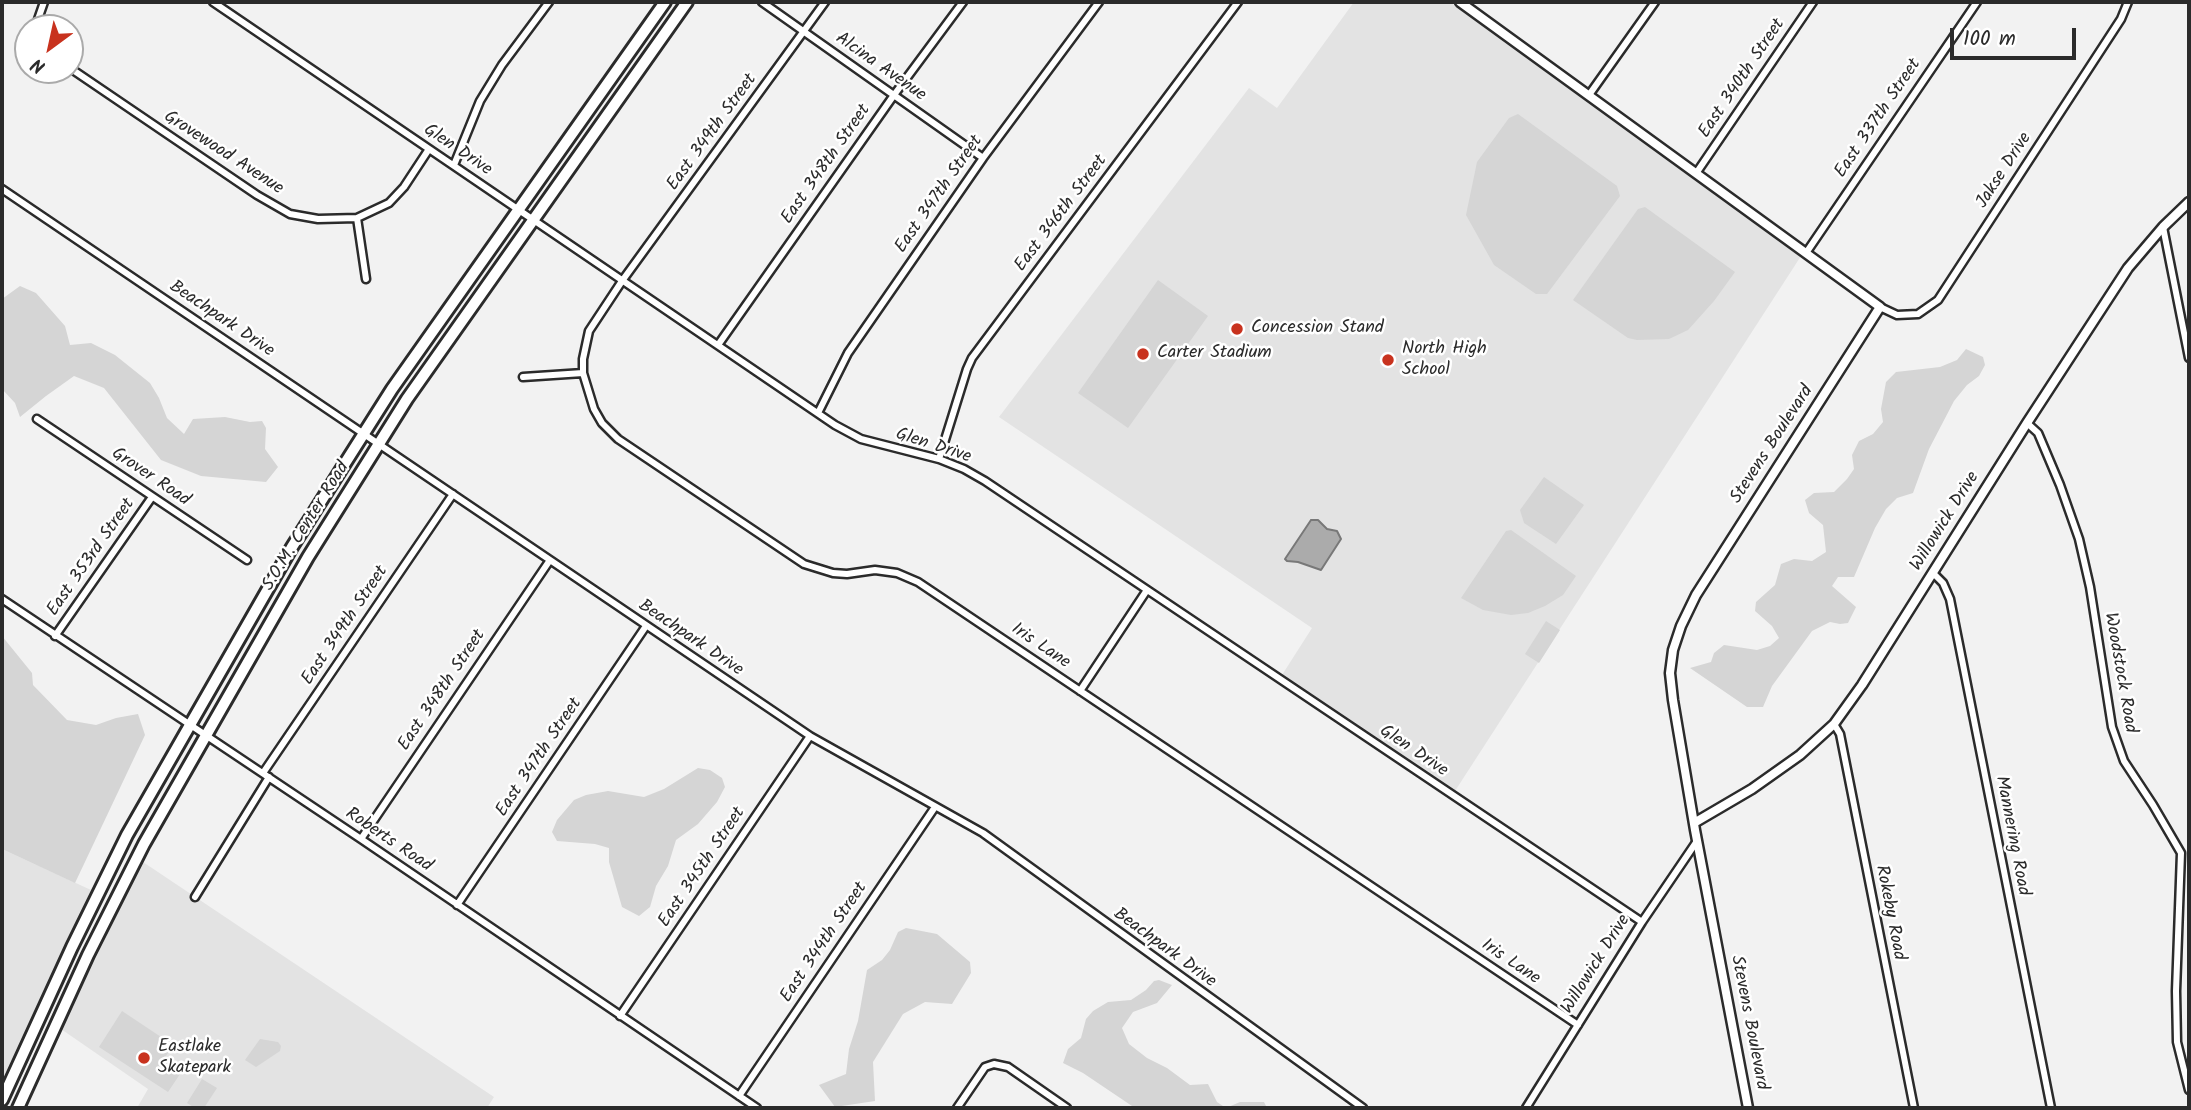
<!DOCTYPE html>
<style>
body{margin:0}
#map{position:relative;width:2191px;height:1110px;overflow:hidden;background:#f2f2f2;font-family:Kalam,sans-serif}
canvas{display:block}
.frame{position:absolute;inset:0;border:4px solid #2b2b2b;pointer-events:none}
.north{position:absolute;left:14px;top:14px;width:70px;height:70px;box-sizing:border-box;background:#fff;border:2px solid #aaa;border-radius:50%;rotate:213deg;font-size:19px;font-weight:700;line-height:28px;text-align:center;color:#2b2b2b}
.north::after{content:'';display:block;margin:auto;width:24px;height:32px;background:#c8321e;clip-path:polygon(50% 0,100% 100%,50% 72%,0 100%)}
.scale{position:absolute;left:1950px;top:28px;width:126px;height:32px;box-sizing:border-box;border:4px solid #2b2b2b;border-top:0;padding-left:9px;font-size:21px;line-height:24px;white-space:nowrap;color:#2b2b2b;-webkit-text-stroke:5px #fff;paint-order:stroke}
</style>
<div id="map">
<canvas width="2191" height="1110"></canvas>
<div class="frame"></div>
<div class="north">N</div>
<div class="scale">100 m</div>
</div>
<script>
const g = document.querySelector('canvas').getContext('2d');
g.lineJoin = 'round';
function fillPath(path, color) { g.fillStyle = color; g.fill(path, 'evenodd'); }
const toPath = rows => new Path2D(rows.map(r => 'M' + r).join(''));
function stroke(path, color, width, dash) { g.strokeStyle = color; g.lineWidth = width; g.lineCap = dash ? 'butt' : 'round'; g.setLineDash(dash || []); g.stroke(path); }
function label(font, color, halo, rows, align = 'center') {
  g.font = font + ' Kalam,sans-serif'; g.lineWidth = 5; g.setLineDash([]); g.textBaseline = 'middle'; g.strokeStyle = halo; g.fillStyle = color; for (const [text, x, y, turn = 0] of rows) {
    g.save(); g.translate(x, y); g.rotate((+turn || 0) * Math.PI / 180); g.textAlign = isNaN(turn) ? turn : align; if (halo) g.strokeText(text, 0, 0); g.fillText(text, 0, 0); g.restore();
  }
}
fillPath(toPath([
 [1354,2,1450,2,1801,256,1455,791,1282,675,1312,628,999,417,1249,88,1277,108],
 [2,849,91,890,2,1090],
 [143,862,494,1097,487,1108,137,1108,148,1089,61,1029]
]), '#e3e3e3');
fillPath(toPath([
 [1518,114,1617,186,1620,196,1547,294,1536,294,1494,265,1466,215,1477,162,1509,118],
 [1645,207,1735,272,1714,301,1688,330,1669,339,1637,340,1628,338,1573,300,1638,209],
 [1158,280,1208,316,1128,428,1078,393],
 [20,286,36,293,65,326,70,345,91,343,115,355,150,383,159,398,167,418,184,434,193,419,225,417,250,422,262,421,266,428,265,449,278,467,266,482,201,476,161,460,104,388,74,376,46,396,20,417,15,403,2,389,2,299],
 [1966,349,1983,357,1985,365,1979,376,1967,385,1954,401,1929,449,1913,493,1897,498,1886,509,1875,528,1854,577,1838,577,1832,586,1856,607,1848,623,1840,624,1830,622,1812,631,1772,686,1763,707,1747,707,1690,668,1711,662,1714,653,1724,645,1757,650,1770,646,1779,638,1772,626,1755,611,1756,602,1775,585,1781,564,1794,559,1812,561,1826,552,1823,525,1809,513,1805,500,1814,493,1834,492,1847,479,1854,469,1852,455,1859,441,1873,434,1883,422,1881,409,1886,382,1896,372,1940,367,1957,360],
 [1544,477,1584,505,1556,544,1524,523,1520,510],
 [1511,530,1576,576,1563,595,1545,606,1528,613,1511,615,1483,610,1461,598,1506,531],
 [1546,621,1560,630,1539,663,1525,654],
 [2,636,32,673,33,685,67,720,96,725,116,718,138,714,145,735,75,883,2,849],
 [698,768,710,770,722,778,725,787,717,802,698,824,676,840,668,866,656,886,650,907,639,916,622,907,609,862,609,848,595,844,557,841,552,832,557,820,574,800,586,795,608,791,644,797,664,789],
 [906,928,937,934,970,962,971,973,952,1004,925,1002,903,1014,873,1062,875,1101,835,1107,819,1085,846,1074,849,1049,858,1021,867,970,882,960,890,950,898,932],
 [1159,980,1172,985,1157,1003,1133,1012,1122,1028,1129,1044,1147,1058,1167,1068,1190,1085,1208,1084,1217,1102,1226,1108,1240,1102,1264,1102,1267,1108,1135,1108,1083,1073,1063,1063,1068,1049,1081,1038,1086,1019,1093,1011,1108,1002,1131,1000,1146,990,1154,981],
 [122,1011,173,1045,166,1056,184,1068,168,1092,99,1047],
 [260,1039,278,1042,281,1046,280,1051,256,1067,245,1060],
 [202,1079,217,1088,204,1108,195,1108,187,1103]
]), '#d5d5d5');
const water = toPath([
 [1311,520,1318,520,1327,529,1337,531,1341,539,1321,570,1298,562,1287,561,1285,559,1311,520]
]);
fillPath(water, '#ababab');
stroke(water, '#787878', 2);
const minor = toPath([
 [213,2,835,425,861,439,939,459,964,469,985,481,1642,922],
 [762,2,983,158],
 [825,2,622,281,589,331,583,359,583,373,594,409,602,423,618,439,804,564,833,573,847,574,875,570,897,573,918,582,1578,1025],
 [35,28,44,2],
 [70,68,257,195,290,214,318,219,357,218,389,203,404,187,429,149],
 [1589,95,1655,2],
 [454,165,480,101,502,65,549,2],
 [1697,172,1813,2],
 [2,189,810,736,983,833,1363,1108],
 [357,218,366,279],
 [2163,227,2189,358],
 [1806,253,1977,2],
 [1880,307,1897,315,1918,314,1938,300,2121,19,2128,2],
 [718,345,894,95,963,2],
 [523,377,583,373],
 [818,413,848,353,983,158,1099,2],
 [37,419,247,560],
 [2027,423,2038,433,2060,485,2079,539,2090,587,2112,727,2124,761,2153,805,2181,853,2176,991,2177,1042,2189,1090],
 [939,459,967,369,972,358,1238,2],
 [1933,573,1943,583,1950,599,2051,1108],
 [2,599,361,839,757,1108],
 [55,636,152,497],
 [1080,691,1147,590],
 [1834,724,1840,734,1914,1108],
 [263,773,453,494],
 [361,839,550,560],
 [195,897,269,777],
 [457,905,646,626],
 [620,1016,810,736],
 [739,1096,935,807],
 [957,1108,985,1067,994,1064,1008,1067,1067,1108],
 [1526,1108,1642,922,1697,841]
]);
const tertiary = toPath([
 [1460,2,1880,307,1696,595,1681,626,1673,650,1670,673,1673,700,1695,830,1748,1108],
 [1694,823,1752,789,1800,755,1834,724,1862,685,2027,423,2128,268,2163,227,2189,202]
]);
const primary = toPath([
 [2,1100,72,947,127,835,292,547,392,389,665,2],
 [18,1108,88,955,144,844,308,557,407,399,687,2]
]);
stroke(minor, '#2b2b2b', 11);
stroke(tertiary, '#2b2b2b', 13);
stroke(primary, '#2b2b2b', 16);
stroke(minor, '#fff', 6);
stroke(tertiary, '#fff', 8);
stroke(primary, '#fff', 10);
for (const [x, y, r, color] of [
 [1237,329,7,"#c8321e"],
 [1143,354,7,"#c8321e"],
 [1388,360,7,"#c8321e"],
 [144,1058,7,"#c8321e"]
]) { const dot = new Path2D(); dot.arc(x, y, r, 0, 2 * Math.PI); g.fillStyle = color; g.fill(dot); stroke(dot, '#fff', 2.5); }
label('18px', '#2b2b2b', '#fff', [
 ["Alcina Avenue",880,68,35],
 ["East 340th Street",1743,79,-56],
 ["East 337th Street",1879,119,-56],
 ["East 349th Street",713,133,-54],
 ["Glen Drive",457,151,34],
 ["Grovewood Avenue",223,154,33],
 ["East 348th Street",827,165,-55],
 ["Jakse Drive",2005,171,-57],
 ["East 347th Street",940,195,-55],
 ["East 346th Street",1062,214,-53],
 ["Beachpark Drive",221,320,34],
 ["Stevens Boulevard",1773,445,-57],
 ["Glen Drive",933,447,18],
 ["Grover Road",150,478,34],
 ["Willowick Drive",1946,522,-58],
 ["S.O.M. Center Road",307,527,-58],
 ["East 353rd Street",92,558,-55],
 ["East 349th Street",346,626,-56],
 ["Beachpark Drive",690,639,34],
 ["Iris Lane",1040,647,34],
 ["Woodstock Road",2119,673,80],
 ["East 348th Street",443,691,-56],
 ["Glen Drive",1413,752,34],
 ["East 347th Street",540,758,-56],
 ["Mannering Road",2011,836,79],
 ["Roberts Road",388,841,34],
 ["East 345th Street",703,868,-56],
 ["Rokeby Road",1889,913,79],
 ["East 344th Street",825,943,-56],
 ["Beachpark Drive",1164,949,36],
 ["Iris Lane",1510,963,34],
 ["Willowick Drive",1597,965,-58],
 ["Stevens Boulevard",1748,1023,79]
]);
label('18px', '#2b2b2b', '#fff', [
 ["Concession Stand",1251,329],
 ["North High",1402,350],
 ["School",1402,371],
 ["Carter Stadium",1157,354],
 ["Eastlake",158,1048],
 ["Skatepark",158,1069]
], 'left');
</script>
